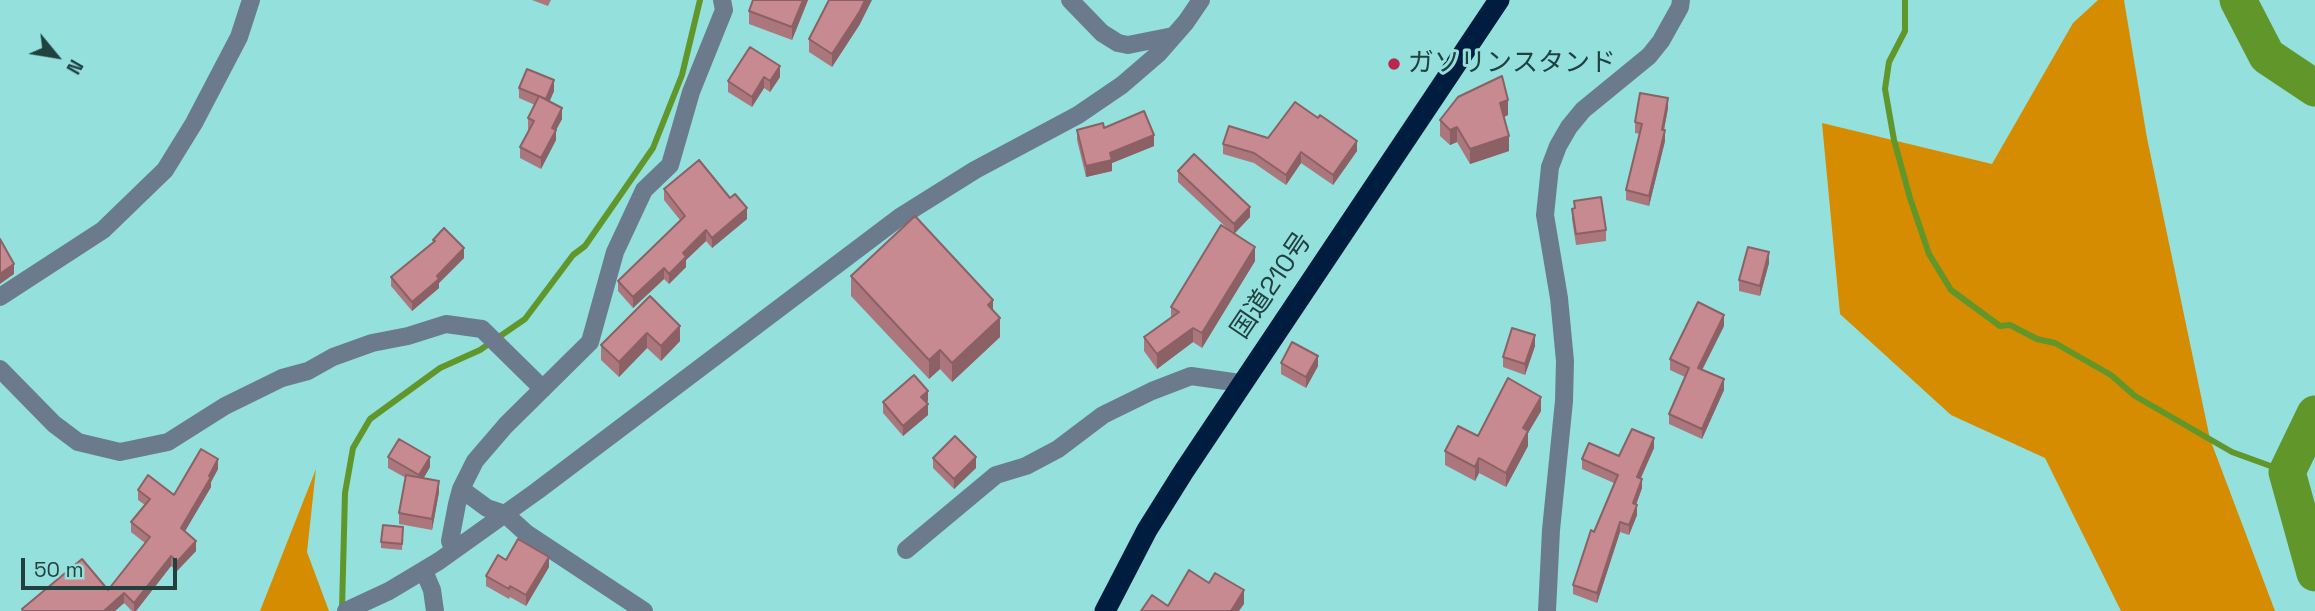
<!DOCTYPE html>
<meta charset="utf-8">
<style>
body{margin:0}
#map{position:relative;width:2315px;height:611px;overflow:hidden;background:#94e0dd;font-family:"Space Grotesk",sans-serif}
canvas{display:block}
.north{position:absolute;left:21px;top:21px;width:70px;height:70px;-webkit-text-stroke:5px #94e0dd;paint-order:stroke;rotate:120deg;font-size:19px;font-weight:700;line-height:28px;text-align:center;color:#21413f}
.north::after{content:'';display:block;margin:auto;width:24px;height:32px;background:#21413f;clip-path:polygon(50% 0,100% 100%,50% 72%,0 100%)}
.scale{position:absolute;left:21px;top:558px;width:156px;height:32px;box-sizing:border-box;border:4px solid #21413f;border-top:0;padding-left:9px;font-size:21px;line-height:24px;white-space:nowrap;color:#21413f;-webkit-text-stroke:5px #94e0dd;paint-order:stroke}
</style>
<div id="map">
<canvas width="2315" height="611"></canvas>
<div class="north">N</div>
<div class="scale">50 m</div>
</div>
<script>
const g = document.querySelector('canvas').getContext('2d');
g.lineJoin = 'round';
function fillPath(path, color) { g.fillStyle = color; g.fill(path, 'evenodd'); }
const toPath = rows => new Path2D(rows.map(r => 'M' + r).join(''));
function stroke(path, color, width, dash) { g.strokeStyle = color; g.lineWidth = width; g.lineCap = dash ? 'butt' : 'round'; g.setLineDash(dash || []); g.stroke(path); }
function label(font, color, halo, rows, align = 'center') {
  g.font = font + ' "Space Grotesk","Noto Sans JP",sans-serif'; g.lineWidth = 6; g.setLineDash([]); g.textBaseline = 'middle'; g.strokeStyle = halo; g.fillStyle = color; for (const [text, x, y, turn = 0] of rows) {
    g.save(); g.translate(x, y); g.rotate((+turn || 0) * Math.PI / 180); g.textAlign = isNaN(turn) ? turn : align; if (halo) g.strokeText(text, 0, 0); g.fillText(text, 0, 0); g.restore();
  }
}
fillPath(toPath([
 [2098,0,2124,0,2147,138,2210,439,2275,611,2121,611,2045,458,1951,415,1840,314,1822,123,1992,164,2073,23],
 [316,469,307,552,329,611,260,611]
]), '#d68c00');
stroke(toPath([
 [1905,0,1905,31,1889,62,1885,89,1894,140,1910,198,1929,254,1951,290,2000,326,2010,325,2037,339,2055,343,2111,375,2135,396,2232,452,2287,472],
 [342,609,345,493,353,448,370,419,440,368,480,350,525,319,573,255,585,246,653,148,682,75,700,0]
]), '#61962a', 6);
stroke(toPath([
 [2238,0,2267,56,2315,88],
 [2315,414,2287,472,2315,573]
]), '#61962a', 37);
stroke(toPath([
 [1070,0,1102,33,1118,43,1128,45,1173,36],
 [0,297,103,230,165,170,194,123,239,37,251,0],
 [0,369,54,424,78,442,120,452,168,442,225,406,282,378,308,371,333,357,372,343,408,336,446,324,482,329,543,389],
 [461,489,487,508,505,514,526,533,644,611],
 [454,550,450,541,457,504,461,489,475,461,506,425,590,342,615,252,644,190,670,165,691,92,724,10,722,0],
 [906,550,996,475,1026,466,1058,449,1103,415,1152,391,1191,376,1240,383],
 [424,571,432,590,435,611],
 [346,611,389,591,439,561,537,491,900,217,975,170,1078,115,1122,85,1158,54,1186,22,1201,0],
 [1547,611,1551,530,1564,401,1565,361,1559,298,1545,215,1550,167,1558,146,1569,127,1583,110,1649,56,1661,41,1680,7,1681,0]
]), '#6b7b8d', 18);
stroke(toPath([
 [1105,611,1147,530,1184,471,1499,0]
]), '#001d3f', 21);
fillPath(toPath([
 [532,0,551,0,548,6],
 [753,0,808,0,792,40,749,24,749,11],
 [860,24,832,67,809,52,809,39],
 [750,47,780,77,770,92,764,88,752,107,728,92,728,81],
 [519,88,554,91,549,102,562,119,556,130,556,140,541,169,520,158,520,147,529,130,528,129,528,118,535,105,519,98],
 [1668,108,1664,130,1665,141,1649,206,1626,200,1626,190,1640,134,1635,133,1635,122],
 [1508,115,1504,117,1509,151,1470,164,1457,142,1450,145,1440,136,1440,120],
 [1104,128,1154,146,1112,163,1112,171,1086,177,1077,140,1077,130],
 [1268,138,1357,151,1333,185,1301,163,1286,185,1254,163,1223,154,1223,144],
 [1178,171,1250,217,1234,234,1255,261,1202,348,1193,342,1157,369,1144,351,1144,337,1171,318,1171,307,1231,232,1178,182],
 [664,189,747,219,712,248,706,241,686,260,686,267,669,284,664,279,633,308,618,291,618,281,680,220,664,200],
 [1574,201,1606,230,1606,241,1576,245,1572,219,1572,209,1574,209],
 [433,240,464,258,439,283,439,288,412,311,391,286,391,277,433,242],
 [1769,263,1760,296,1739,291,1739,280],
 [851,276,993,310,1000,337,952,382,940,369,929,379,851,296],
 [650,296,680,341,661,361,647,348,619,377,601,360,601,345],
 [1724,326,1702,370,1724,390,1702,439,1669,424,1669,414,1685,377,1670,370,1670,359],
 [1535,346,1525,375,1503,367,1503,357],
 [1281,363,1318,366,1306,388,1281,374],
 [928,401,926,403,928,415,903,436,883,413,883,402],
 [1541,411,1528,433,1528,446,1506,487,1479,473,1475,481,1445,465,1445,451,1478,436],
 [1654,448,1641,478,1642,488,1636,505,1637,515,1629,535,1620,532,1597,603,1573,594,1573,585,1614,483,1582,469,1582,459,1619,456],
 [388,457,430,467,423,479,439,492,432,530,399,524,399,513,406,478,388,468],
 [933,458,976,468,954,489,933,468],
 [218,469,211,482,211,487,185,531,196,551,177,571,171,566,136,611,132,611,124,603,115,611,22,611,22,609,108,590,145,543,131,532,131,522,145,505,138,500,138,490,174,495],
 [403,532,402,550,381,548,381,542],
 [506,560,549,567,526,606,510,597,509,599,486,586,486,576]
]), '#ab777c');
fillPath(toPath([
 [803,0,808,0,792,40,792,27],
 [865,0,872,0,860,24,832,67,832,54],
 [780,66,780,77,770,92,770,81],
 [764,77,764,88,752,107,752,97],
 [554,80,554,91,546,110,546,99],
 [1668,98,1668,108,1662,140,1662,130],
 [1508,100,1508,115,1500,119,1500,103],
 [562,108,562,119,556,130,556,140,541,169,541,158,552,128],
 [1457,127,1457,142,1450,145,1450,130],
 [1665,130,1665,141,1649,206,1649,196],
 [1154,135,1154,146,1112,163,1112,171,1086,177,1086,166,1110,153],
 [1509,136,1509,151,1470,164,1470,149],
 [1357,141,1357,151,1333,185,1333,175],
 [1301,152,1301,163,1286,185,1286,175],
 [1250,207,1250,217,1234,234,1234,224],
 [747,208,747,219,712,248,712,238],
 [706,230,706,241,686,260,686,267,669,284,669,274,683,253],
 [1255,247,1255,261,1202,348,1202,333],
 [464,248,464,258,439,283,439,288,412,311,412,302],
 [1769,252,1769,263,1760,296,1760,286],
 [14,264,14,274,0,284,0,274],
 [664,268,664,279,633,308,633,297],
 [993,300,993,319,988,305],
 [1724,315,1724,326,1698,378,1698,368],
 [1000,318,1000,337,952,382,952,363],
 [680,326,680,341,661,361,661,346],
 [1193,328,1193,342,1157,369,1157,354],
 [647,333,647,348,619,377,619,362],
 [1535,335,1535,346,1525,375,1525,364],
 [940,350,940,369,929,379,929,360],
 [1318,356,1318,366,1306,388,1306,377],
 [1724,379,1724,390,1702,439,1702,429],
 [928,391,928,401,921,407,921,397],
 [1541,397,1541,411,1528,433,1528,446,1506,487,1506,473,1523,428],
 [928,404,928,415,903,436,903,426],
 [1654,438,1654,448,1637,486,1637,477],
 [430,457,430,467,419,486,419,475],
 [976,457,976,468,954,489,954,479],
 [1479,458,1479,473,1475,481,1475,467],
 [218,459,218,469,211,482,211,487,181,538,181,528],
 [1642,479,1642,488,1633,513,1633,503],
 [439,481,439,492,432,530,432,519],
 [1637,505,1637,515,1629,535,1629,525],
 [1620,522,1620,532,1597,603,1597,593],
 [196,541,196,551,177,571,177,562],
 [171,556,171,566,136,611,134,611,134,603],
 [549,557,549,567,526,606,526,595],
 [1244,590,1244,604,1239,611,1231,611],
 [124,593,124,603,115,611,104,611]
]), '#8b6165');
const building = toPath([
 [753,0,803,0,792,27,749,11,753,0],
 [829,0,865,0,860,11,832,54,809,39,829,0],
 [750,47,780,66,770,81,764,77,752,97,728,81,750,47],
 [527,69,554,80,546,99,519,88,527,69],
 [1502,76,1508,100,1500,103,1509,136,1470,149,1457,127,1450,130,1440,120,1458,97,1502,76],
 [1640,93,1668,98,1662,130,1665,130,1649,196,1626,190,1642,124,1635,122,1640,93],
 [539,96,562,108,552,128,556,130,541,158,520,147,534,121,528,118,539,96],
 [1295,102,1318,118,1320,115,1357,141,1333,175,1301,152,1286,175,1254,153,1223,144,1229,126,1268,138,1295,102],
 [1144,111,1154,135,1110,153,1112,160,1086,166,1077,130,1103,123,1104,128,1144,111],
 [1194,154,1250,207,1234,224,1178,171,1194,154],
 [699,160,730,198,735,194,747,208,712,238,706,230,683,253,686,257,669,274,664,268,633,297,618,281,685,216,664,189,699,160],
 [1601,197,1606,230,1576,234,1572,209,1575,208,1574,201,1601,197],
 [915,216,993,300,988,305,1000,318,952,363,940,350,929,360,851,276,915,216],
 [1221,225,1255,247,1202,333,1193,328,1157,354,1144,337,1179,312,1171,307,1221,225],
 [444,228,464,248,437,276,439,279,412,302,391,277,435,241,433,240,444,228],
 [0,239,14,264,0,274,0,239],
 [1748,247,1769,252,1760,286,1739,280,1748,247],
 [650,296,680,326,661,346,647,333,619,362,601,345,650,296],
 [1698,302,1724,315,1698,368,1724,379,1702,429,1669,414,1689,368,1670,359,1698,302],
 [1512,328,1535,335,1525,364,1503,357,1512,328],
 [1292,342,1318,356,1306,377,1281,363,1292,342],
 [914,375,928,391,921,397,928,404,903,426,883,402,914,375],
 [1508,378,1541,397,1523,428,1528,431,1506,473,1479,458,1475,467,1445,451,1458,426,1478,436,1508,378],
 [1632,429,1654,438,1637,477,1642,479,1633,503,1637,505,1629,525,1620,522,1597,593,1573,585,1591,530,1594,532,1618,475,1582,459,1589,443,1619,456,1632,429],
 [955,436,976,457,954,479,933,458,955,436],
 [399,439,430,457,419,475,388,457,399,439],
 [201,449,218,459,209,476,211,477,181,528,196,541,177,562,171,556,134,603,124,593,104,611,23,611,22,609,82,559,108,590,150,537,131,522,150,499,138,490,148,475,174,495,201,449],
 [406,475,439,481,432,519,399,513,406,475],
 [383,525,403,527,402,544,381,542,383,525],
 [518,539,549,557,526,595,510,586,509,589,486,576,498,555,506,560,518,539],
 [1189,570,1209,583,1215,573,1244,590,1231,611,1141,611,1152,595,1168,606,1189,570]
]);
fillPath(building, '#c78a90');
stroke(building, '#8b6165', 2);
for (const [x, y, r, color] of [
 [1394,64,7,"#b9284c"]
]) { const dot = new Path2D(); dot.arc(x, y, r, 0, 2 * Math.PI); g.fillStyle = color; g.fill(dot); stroke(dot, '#94e0dd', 2.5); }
label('26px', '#21413f', '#94e0dd', [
 ["ガソリンスタンド",1408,64]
], 'left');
label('26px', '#21413f', '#94e0dd', [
 ["国道210号",1272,286,-56]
]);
</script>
